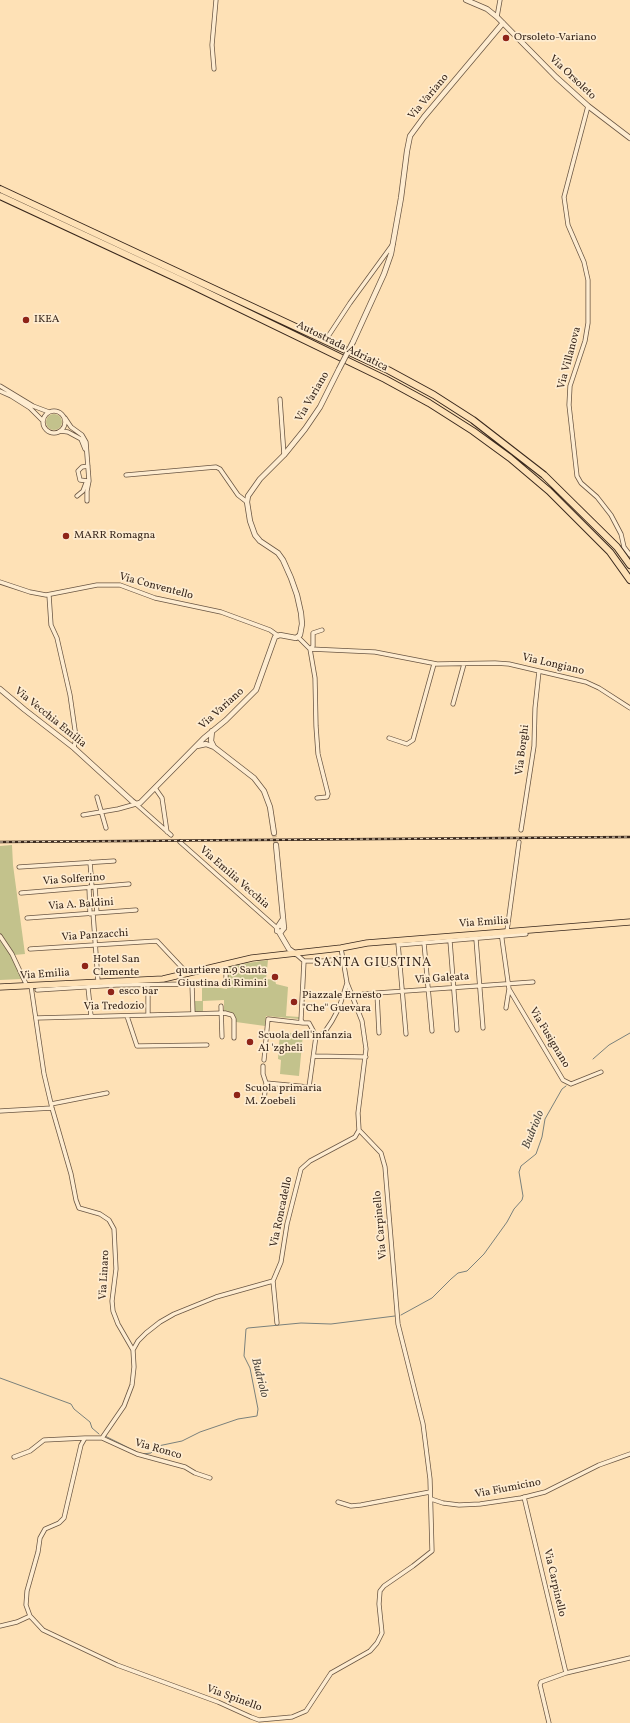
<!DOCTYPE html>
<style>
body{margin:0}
canvas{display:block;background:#fee1b6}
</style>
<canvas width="630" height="1723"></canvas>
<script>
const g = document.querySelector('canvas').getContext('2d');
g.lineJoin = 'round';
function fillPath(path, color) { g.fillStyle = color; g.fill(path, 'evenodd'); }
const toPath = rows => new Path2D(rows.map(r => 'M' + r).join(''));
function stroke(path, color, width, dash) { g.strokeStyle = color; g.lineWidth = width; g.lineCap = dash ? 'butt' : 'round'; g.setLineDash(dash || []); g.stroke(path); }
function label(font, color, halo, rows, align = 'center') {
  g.font = font + ' Vollkorn,serif'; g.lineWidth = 3.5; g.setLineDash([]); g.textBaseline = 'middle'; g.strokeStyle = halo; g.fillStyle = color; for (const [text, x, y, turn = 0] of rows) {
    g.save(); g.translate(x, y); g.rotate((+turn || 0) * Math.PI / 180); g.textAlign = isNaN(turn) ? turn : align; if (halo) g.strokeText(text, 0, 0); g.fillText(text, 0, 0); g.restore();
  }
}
fillPath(toPath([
 '46 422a8 8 0 1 1 16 0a8 8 0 1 1-16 0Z',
 [12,845,13,865,25,954,14,955,0,933,0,846],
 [0,940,10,954,22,979,0,980],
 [268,960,266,979,275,980,276,984,288,987,286,1016,299,1017,299,1019,266,1016,265,1026,236,1022,236,1020,224,1012,224,1000,203,1001,203,1012,195,1012,194,1001,202,1001,202,985,227,989,228,966],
 [280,1032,303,1034,299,1076,280,1074,281,1060,278,1059]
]), '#c3c28c');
stroke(toPath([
 [593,1059,609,1045,630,1033],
 [401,1315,432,1298,451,1279,458,1273,467,1271,484,1254,507,1222,514,1209,522,1200,523,1196,519,1172,521,1166,536,1154,542,1137,545,1119,562,1089,566,1086],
 [0,1378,71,1404,74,1409,90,1422,92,1428,99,1434],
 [105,1436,137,1452],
 [142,1454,151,1453,158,1446,182,1441,200,1432,238,1419,257,1416,258,1409,250,1368,244,1356,246,1329,248,1328,301,1323,331,1324,395,1316]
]), '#7a807b', 1);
stroke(toPath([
 [274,833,276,845]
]), '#d7bc97', 4.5, [4.5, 2]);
const minor = toPath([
 [497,17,500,0],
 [214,69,212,45,216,0],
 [588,106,564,197,568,225,584,262,588,280,588,323,585,341,570,386,569,405,577,476,581,483,597,497,611,515,621,534,624,547,630,555],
 [329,335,350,303,393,244],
 [0,386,33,406,49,412],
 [0,391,11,396,30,408,43,421],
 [280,399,284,455],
 '43 422a11 11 0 1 1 22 0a11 11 0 1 1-22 0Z',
 [65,418,71,427,82,435,86,442,89,481,87,491,87,501],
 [61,431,68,432,81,439,85,449],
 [88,466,82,467,78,471,80,480,88,481],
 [126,475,216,467,220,469,238,495,247,502],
 [77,496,83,491,86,483],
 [0,582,30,592,46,595,97,585,120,585,155,598,221,612,270,630,277,635],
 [49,595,51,625,57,638,70,695,76,737,74,748],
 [298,637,310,649,375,652,437,664,495,663,509,664,586,682,599,688,630,708],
 [453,704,464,664],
 [389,738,407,744,413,740,434,664],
 [155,788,162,798,167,832],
 [97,797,106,828],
 [317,798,327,797,328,794,318,754,316,726,315,678,310,649,313,646,313,633,322,630],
 [83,815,118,809,136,804,171,835],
 [521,830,534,746,535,708,539,671],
 [180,842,277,928],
 [90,862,92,887],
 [19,867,114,861],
 [89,887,90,914],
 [95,887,97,913],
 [21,893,129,884],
 [93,913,98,981],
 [27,918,136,910],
 [507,931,519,842],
 [501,932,509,989,563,1080,571,1084,601,1072],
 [0,936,12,954,27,986],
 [476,939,483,1028],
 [450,941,457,1030],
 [398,943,406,1034],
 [424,943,432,1031],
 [398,945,526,934],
 [30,949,157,941,188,974],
 [296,954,304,961,326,961,342,958],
 [304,961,301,1020,303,1023,309,1023,316,1036],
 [226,964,226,985],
 [383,965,400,963],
 [148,986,148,1015],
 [88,987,91,1016],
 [37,990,116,985,192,984,193,1014],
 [363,994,533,982],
 [377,994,379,1033],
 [221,1006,222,1037],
 [506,1008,509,989],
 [127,1016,137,1046,207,1045],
 [36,1018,225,1013,232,1015,234,1019,234,1038],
 [316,1036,324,1033,332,1021,339,1008,347,983],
 [314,1056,366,1057],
 [264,1060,268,1019,303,1023],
 [263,1066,263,1074,266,1083],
 [264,1100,266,1083,309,1087,316,1036],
 [51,1104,107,1093],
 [0,1111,52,1108],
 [273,1281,277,1323],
 [133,1350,138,1341,146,1333,160,1322,174,1314,216,1297,273,1281,281,1262,287,1224,301,1169,310,1161,355,1137,359,1130],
 [102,1438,137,1454,185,1467,195,1473,210,1478],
 [14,1457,30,1451,44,1440,85,1438],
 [524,1497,566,1673],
 [431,1499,443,1503,459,1505,480,1504,521,1498,545,1492,599,1465,630,1454],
 [338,1502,351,1506,361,1505,430,1492],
 [30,1616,43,1630,117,1665,218,1702,251,1717,259,1720,292,1717,306,1711,331,1673,370,1651,377,1643,382,1633,379,1604,380,1591,384,1586,413,1566,432,1551,430,1479,423,1424,398,1324,385,1167,381,1153,359,1130,358,1113,366,1049,362,1021,347,983,341,948],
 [30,1616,26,1605,27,1591,38,1552,40,1538,45,1529,59,1523,64,1518,81,1445,85,1438,102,1438,124,1406,132,1385,134,1367,133,1350,118,1324,113,1311,112,1301,116,1269,114,1229,109,1220,100,1214,79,1208,76,1200,71,1174,52,1108,44,1074,31,986],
 [0,1626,17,1622,30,1616],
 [549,1723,540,1685,541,1682,566,1673,630,1658]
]);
const tertiary = toPath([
 [466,0,487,9,497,17,556,77,588,106,630,138],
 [353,342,384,274,391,254,401,198,407,151,410,136,424,117,503,23],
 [0,689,25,710,74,748,132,801,136,804,140,803,204,738,226,720,256,690,275,637,280,635,296,638,300,635,302,624,301,613,297,595,291,578,283,560,278,553,260,541,255,535,250,521,247,502,248,496,260,479,284,455,305,429,320,407,339,369],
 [197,746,206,744,214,747,211,741,212,731],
 [214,747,254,778,264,791,270,807,274,833],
 [276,845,284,928],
 [280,925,284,928,281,932,277,931,277,928,283,919],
 [279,932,289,949,296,954]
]);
const primary = toPath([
 [0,987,163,979,252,958,341,948,367,943,630,922]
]);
const motorway = toPath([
 [0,189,388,370,434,395,473,420,544,475,617,547,630,565],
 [0,196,187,283,385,379,429,403,473,431,510,458,549,491,610,552,630,580]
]);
stroke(minor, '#6a5643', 5);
stroke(tertiary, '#6a5643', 6);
stroke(primary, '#39281d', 7);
stroke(motorway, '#39281d', 8);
stroke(minor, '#feecd0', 3.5);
stroke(tertiary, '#feecd0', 4.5);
stroke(primary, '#fee1b6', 5.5);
stroke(motorway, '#fee1b6', 6);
const rail = toPath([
 [0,842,630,837]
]);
stroke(rail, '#39281d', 2.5);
stroke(rail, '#feecd0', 1, [3]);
const tertiaryBridge = toPath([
 [339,369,353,342]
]);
stroke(tertiaryBridge, '#6a5643', 6, []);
stroke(tertiaryBridge, '#feecd0', 4.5);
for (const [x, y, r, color] of [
 [506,38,4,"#8f2418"],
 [26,320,4,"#8f2418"],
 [66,536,4,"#8f2418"],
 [85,966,4,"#8f2418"],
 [275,977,4,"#8f2418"],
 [111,992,4,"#8f2418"],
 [294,1002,4,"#8f2418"],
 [250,1042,4,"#8f2418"],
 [237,1095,4,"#8f2418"]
]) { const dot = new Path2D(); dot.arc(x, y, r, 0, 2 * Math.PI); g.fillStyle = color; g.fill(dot); stroke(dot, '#feecd0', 1.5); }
label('11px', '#39281d', '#feecd0', [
 ["Orsoleto-Variano",514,38],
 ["IKEA",34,320],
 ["MARR Romagna",74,536],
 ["Hotel San",93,960],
 ["Clemente",93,973],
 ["quartiere n.9 Santa",267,971,"right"],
 ["Giustina di Rimini",267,984,"right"],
 ["esco bar",119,992],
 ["Piazzale Ernesto",302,996],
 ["\"Che\" Guevara",302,1009],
 ["Scuola dell'infanzia",258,1036],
 ["Al 'zgheli",258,1049],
 ["Scuola primaria",245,1089],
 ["M. Zoebeli",245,1102]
], 'left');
label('11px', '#39281d', '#feecd0', [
 ["Via Orsoleto",572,78,43],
 ["Via Variano",429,97,-50],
 ["Autostrada Adriatica",342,347,26],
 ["Via Villanova",570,358,-75],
 ["Via Variano",313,397,-60],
 ["Via Conventello",156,587,15],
 ["Via Longiano",553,665,13],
 ["Via Variano",222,709,-42],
 ["Via Vecchia Emilia",50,718,39],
 ["Via Borghi",523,750,-83],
 ["Via Emilia Vecchia",234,878,41],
 ["Via Solferino",74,880,-4],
 ["Via A. Baldini",81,905,-4],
 ["Via Emilia",484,923,-4],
 ["Via Panzacchi",95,936,-4],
 ["Via Emilia",45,975,-4],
 ["Via Galeata",442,979,-4],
 ["Via Tredozio",114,1007,-1],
 ["Via Fusignano",549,1038,59],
 ["Via Roncadello",282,1212,-78],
 ["Via Carpinello",381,1225,-95],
 ["Via Linaro",105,1275,-87],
 ["Via Ronco",158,1450,16],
 ["Via Fiumicino",508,1489,-11],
 ["Via Carpinello",554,1583,77],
 ["Via Spinello",234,1699,20]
]);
label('italic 12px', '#544d44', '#feecd0', [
 ["Budriolo",534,1130,-68],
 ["Budriolo",259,1378,76]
]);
g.letterSpacing = '1px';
label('13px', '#39281d', '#feecd0', [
 ["SANTA GIUSTINA",373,964]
]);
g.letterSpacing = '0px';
</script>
